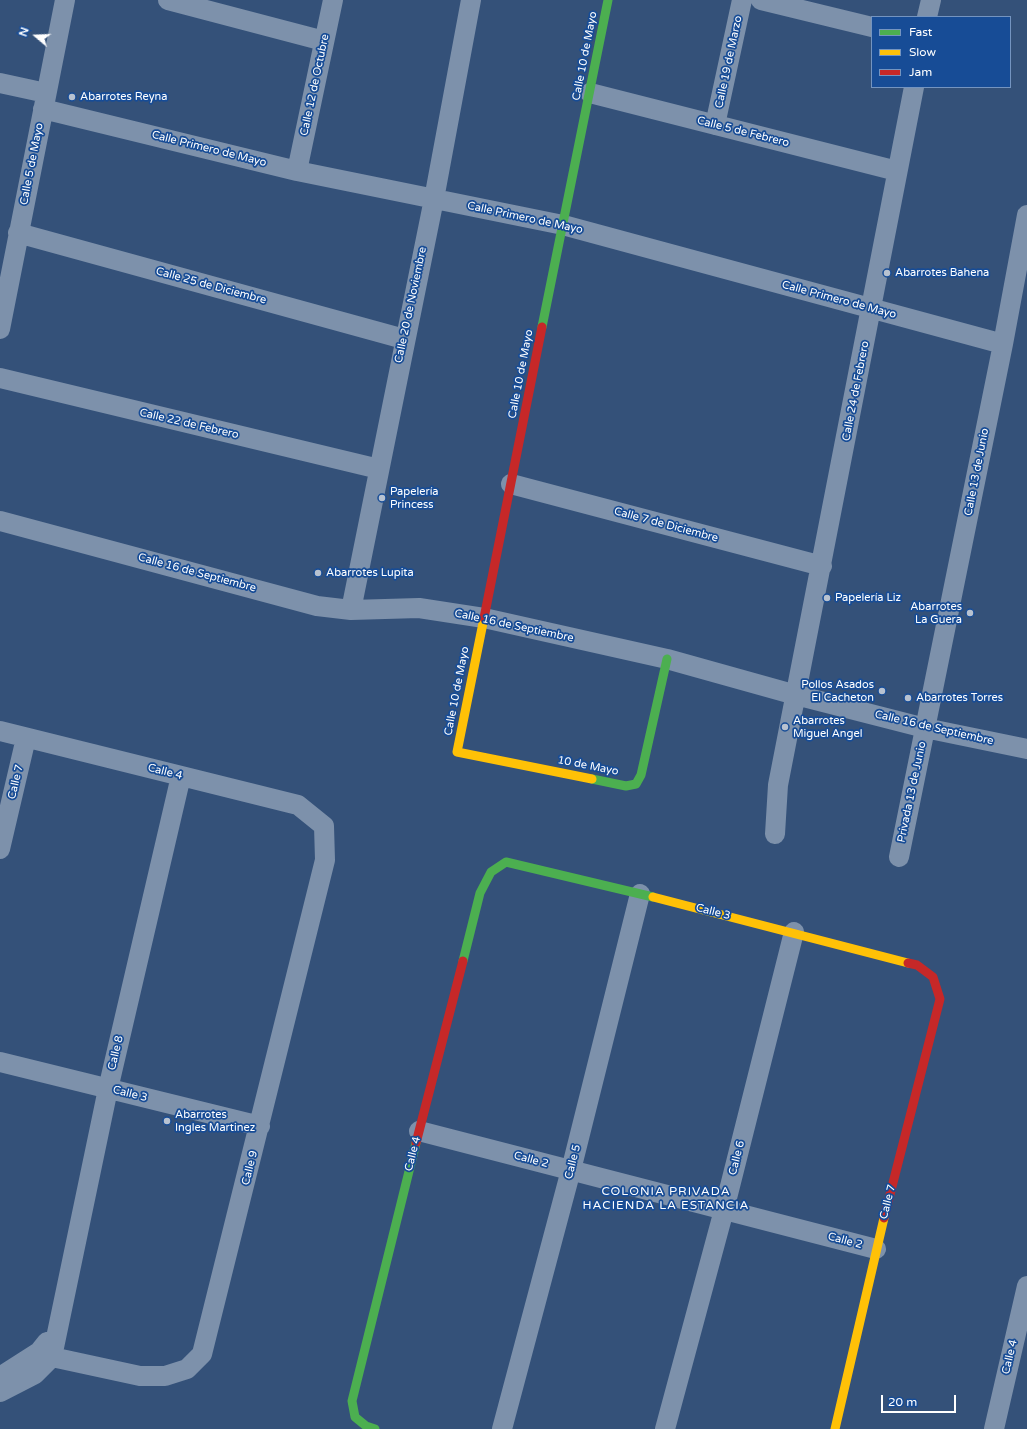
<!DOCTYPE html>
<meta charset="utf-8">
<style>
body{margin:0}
#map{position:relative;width:1027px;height:1429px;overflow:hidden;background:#345179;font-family:"Varela Round",sans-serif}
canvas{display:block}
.legend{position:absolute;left:871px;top:16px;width:140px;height:72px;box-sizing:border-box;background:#174c96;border:1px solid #7494c0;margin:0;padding:5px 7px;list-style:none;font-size:12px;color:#fff}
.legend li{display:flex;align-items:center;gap:8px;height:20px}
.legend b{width:20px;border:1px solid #7494c0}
.north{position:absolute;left:16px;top:16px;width:40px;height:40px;-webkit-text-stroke:3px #174c96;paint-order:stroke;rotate:289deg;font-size:11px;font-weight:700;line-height:16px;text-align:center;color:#fff}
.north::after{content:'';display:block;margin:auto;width:14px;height:18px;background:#fff;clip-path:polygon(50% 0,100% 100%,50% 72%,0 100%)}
.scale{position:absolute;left:881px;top:1395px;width:75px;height:18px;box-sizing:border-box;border:2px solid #fff;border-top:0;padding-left:5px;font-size:12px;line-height:14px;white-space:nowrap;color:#fff;-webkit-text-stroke:3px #174c96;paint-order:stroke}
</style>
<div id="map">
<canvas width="1027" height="1429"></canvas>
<ul class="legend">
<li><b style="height:5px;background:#4caf50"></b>Fast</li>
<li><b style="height:5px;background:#ffc107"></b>Slow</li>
<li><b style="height:5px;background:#c62828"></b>Jam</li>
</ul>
<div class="north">N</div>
<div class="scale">20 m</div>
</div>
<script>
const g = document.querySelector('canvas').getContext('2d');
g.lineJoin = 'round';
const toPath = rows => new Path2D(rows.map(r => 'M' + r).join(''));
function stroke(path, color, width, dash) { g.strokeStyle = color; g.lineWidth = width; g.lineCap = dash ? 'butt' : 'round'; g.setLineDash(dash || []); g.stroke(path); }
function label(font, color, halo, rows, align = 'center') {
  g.font = font + ' "Varela Round",sans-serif'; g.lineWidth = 3.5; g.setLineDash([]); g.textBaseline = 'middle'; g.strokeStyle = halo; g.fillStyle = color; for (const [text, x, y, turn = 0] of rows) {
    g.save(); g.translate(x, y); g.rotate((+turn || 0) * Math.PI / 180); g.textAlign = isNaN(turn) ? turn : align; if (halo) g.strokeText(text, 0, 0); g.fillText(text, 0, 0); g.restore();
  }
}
stroke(toPath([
 [168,0,324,41],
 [761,0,872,27],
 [927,17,931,0],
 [0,83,46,93],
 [590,93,897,171],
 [43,109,297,171,563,225,1003,344],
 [715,125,742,0],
 [297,171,333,0],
 [18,233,404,339],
 [0,329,65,0],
 [0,378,379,469],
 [511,484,822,566],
 [0,521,317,606,351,610,419,608,484,618,667,659,796,695,925,728,1027,749],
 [351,610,434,199,471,0],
 [0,731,298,805,324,826,325,860,202,1354,187,1369,165,1376,140,1376,52,1357,39,1352],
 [775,834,778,785,914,87],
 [0,849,26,738],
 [899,857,1003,344,1027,215],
 [0,1062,260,1126],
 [419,1131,876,1249],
 [0,1377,39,1352,47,1342],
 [0,1392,35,1374,52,1357,108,1089,181,776],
 [502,1429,571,1170,640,894],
 [665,1429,724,1210,794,932],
 [994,1429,1027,1286]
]), '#7d91ab', 20);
stroke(toPath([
 [542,327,608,0],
 [592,779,626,786,636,784,641,775,667,659],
 [463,961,480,893,491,872,506,862,653,897],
 [375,1429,366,1426,355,1417,352,1401,416,1143]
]), '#4caf50', 9);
stroke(toPath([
 [484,618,457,752,592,779],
 [653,897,908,963],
 [835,1429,884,1218]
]), '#ffc107', 9);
stroke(toPath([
 [484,618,542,327],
 [416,1143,463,961],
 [884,1218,940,999,933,977,917,965,908,963]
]), '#c62828', 9);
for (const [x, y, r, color] of [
 [72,97,4,"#b8c2d0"],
 [887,273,4,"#b8c2d0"],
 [382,498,4,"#b8c2d0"],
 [318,573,4,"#b8c2d0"],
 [827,598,4,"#b8c2d0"],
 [970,613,4,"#b8c2d0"],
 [882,691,4,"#b8c2d0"],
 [908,698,4,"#b8c2d0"],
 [785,727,4,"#b8c2d0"],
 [167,1121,4,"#b8c2d0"]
]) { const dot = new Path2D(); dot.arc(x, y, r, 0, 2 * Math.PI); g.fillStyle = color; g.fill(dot); stroke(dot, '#174c96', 1.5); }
label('11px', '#fff', '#174c96', [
 ["Calle 10 de Mayo",585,56,-79],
 ["Calle 19 de Marzo",729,62,-78],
 ["Calle 12 de Octubre",315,85,-78],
 ["Calle 5 de Febrero",743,132,14],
 ["Calle Primero de Mayo",209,149,14],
 ["Calle 5 de Mayo",32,164,-79],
 ["Calle Primero de Mayo",525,218,12],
 ["Calle 25 de Diciembre",211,286,15],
 ["Calle Primero de Mayo",839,300,15],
 ["Calle 20 de Noviembre",411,305,-78],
 ["Calle 10 de Mayo",521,374,-79],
 ["Calle 24 de Febrero",856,391,-79],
 ["Calle 22 de Febrero",189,424,13],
 ["Calle 13 de Junio",977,472,-79],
 ["Calle 7 de Diciembre",666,525,15],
 ["Calle 16 de Septiembre",197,573,15],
 ["Calle 16 de Septiembre",514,626,12],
 ["Calle 10 de Mayo",457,691,-79],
 ["Calle 16 de Septiembre",934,728,13],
 ["10 de Mayo",588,766,11],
 ["Calle 4",165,772,14],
 ["Calle 7",16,782,-77],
 ["Privada 13 de Junio",912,792,-78],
 ["Calle 3",713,912,14],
 ["Calle 8",116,1053,-77],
 ["Calle 3",130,1094,14],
 ["Calle 4",413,1154,-76],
 ["Calle 6",737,1158,-76],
 ["Calle 2",531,1160,15],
 ["Calle 5",573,1162,-76],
 ["Calle 9",250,1168,-76],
 ["Calle 7",888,1202,-76],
 ["Calle 2",845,1241,15],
 ["Calle 4",1010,1357,-77]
]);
label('11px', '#fff', '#174c96', [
 ["Abarrotes Reyna",80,97],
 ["Abarrotes Bahena",895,273],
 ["Papelería",390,492],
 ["Princess",390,505],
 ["Abarrotes Lupita",326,573],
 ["Papelería Liz",835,598],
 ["Abarrotes",962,607,"right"],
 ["La Guera",962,620,"right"],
 ["Pollos Asados",874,685,"right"],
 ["El Cacheton",874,698,"right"],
 ["Abarrotes Torres",916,698],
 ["Abarrotes",793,721],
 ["Miguel Angel",793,734],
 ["Abarrotes",175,1115],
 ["Ingles Martinez",175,1128]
], 'left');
g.letterSpacing = '1px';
label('12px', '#fff', '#174c96', [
 ["COLONIA PRIVADA",666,1192],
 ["HACIENDA LA ESTANCIA",666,1206]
]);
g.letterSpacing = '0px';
</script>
